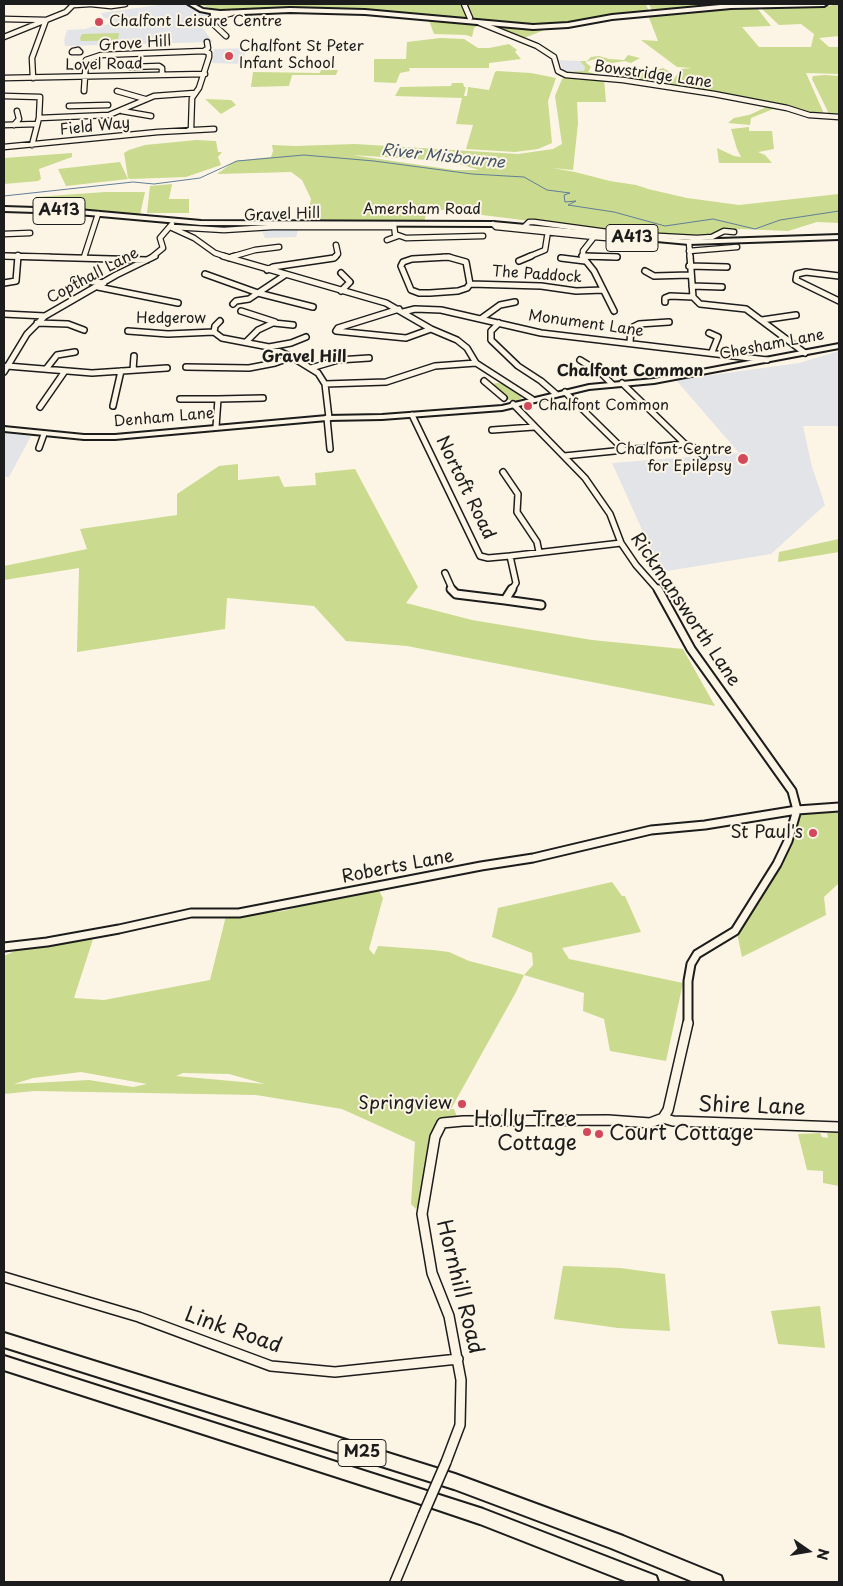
<!DOCTYPE html>
<style>
body{margin:0}
#map{position:relative;width:843px;height:1586px;overflow:hidden;background:#fcf5e5;font-family:"Playpen Sans",sans-serif}
canvas{display:block}
.frame{position:absolute;inset:0;border:5px solid #1c1c1c;pointer-events:none}
.north{position:absolute;left:783px;top:1526px;width:50px;height:50px;-webkit-text-stroke:4px #fcf5e5;paint-order:stroke;rotate:103deg;font-size:14px;font-weight:700;line-height:20px;text-align:center;color:#1c1c1c}
.north::after{content:'';display:block;margin:auto;width:18px;height:22px;background:#1c1c1c;clip-path:polygon(50% 0,100% 100%,50% 72%,0 100%)}
</style>
<div id="map">
<canvas width="843" height="1586"></canvas>
<div class="frame"></div>
<div class="north">N</div>
</div>
<script>
const g = document.querySelector('canvas').getContext('2d');
g.lineJoin = 'round';
function fillPath(path, color) { g.fillStyle = color; g.fill(path, 'evenodd'); }
const toPath = rows => new Path2D(rows.map(r => 'M' + r).join(''));
function stroke(path, color, width, dash) { g.strokeStyle = color; g.lineWidth = width; g.lineCap = dash ? 'butt' : 'round'; g.setLineDash(dash || []); g.stroke(path); }
function label(font, color, halo, rows, align = 'center') {
  g.font = font + ' "Playpen Sans",sans-serif'; g.lineWidth = 4; g.setLineDash([]); g.textBaseline = 'middle'; g.strokeStyle = halo; g.fillStyle = color; for (const [text, x, y, turn = 0] of rows) {
    g.save(); g.translate(x, y); g.rotate((+turn || 0) * Math.PI / 180); g.textAlign = isNaN(turn) ? turn : align; if (halo) g.strokeText(text, 0, 0); g.fillText(text, 0, 0); g.restore();
  }
}
fillPath(toPath([
 [165,4,189,4,211,15,195,18,213,42,65,46,64,40,67,30,85,29,97,25,104,25,116,22,103,17,101,13],
 [246,48,243,64,212,63,214,49],
 [559,60,580,61,585,67,584,72,564,72],
 [299,227,296,237,265,238,261,228],
 [839,351,839,426,803,426,812,467,825,505,771,554,661,572,612,463,739,453,676,380,799,363],
 [4,433,31,436,9,477,4,477]
]), '#e3e4e7');
fillPath(toPath([
 [197,4,646,4,649,12,551,24,499,22,368,11,222,11],
 [649,4,732,4,652,11],
 [839,4,839,36,819,38,829,47,839,47,839,74,806,73,825,116,784,109,780,110,773,109,751,118,750,125,728,123,734,118,749,115,769,106,668,87,681,69,692,68,677,67,641,40,658,41,648,15,721,9,757,8,771,26,742,27,759,47,811,47,814,34,801,24,779,25,761,8,829,6],
 [428,18,476,24,479,25,474,28,472,37,466,35,434,34],
 [486,25,552,27,524,38],
 [119,33,118,40,86,41,81,41,80,38,82,34],
 [440,38,464,39,478,48,489,48,509,44,517,50,515,52,521,59,489,63,489,68,409,68,410,71,400,73,396,83,374,82,374,59,406,59,407,42],
 [628,55,640,58,631,63,625,61,612,63,595,59,585,62,591,67,588,72,597,74,597,76,564,72,584,71,585,67,580,61,587,61,591,57,599,56,609,59,624,60],
 [663,68,670,72,659,74,657,78,671,80,667,86,619,79,623,75,623,72,650,72],
 [321,70,338,70,336,75,292,75,289,86,251,87,253,72,320,73],
 [497,71,531,73,556,78,548,101,552,143,538,149,515,152,466,149,473,125,456,124,462,98,395,96,400,87,451,86,452,83,463,83,464,87,466,87,464,96,467,96,468,87,489,90,495,72],
 [557,75,604,78,606,102,577,102,578,123,573,170,552,168,575,172,610,181,636,185,648,189,687,198,739,205,839,194,839,223,817,222,788,231,741,229,696,236,680,234,617,232,427,208,424,224,305,224,311,199,302,180,291,172,217,174,235,161,271,157,273,151,272,145,295,146,355,144,518,154,553,149,562,144,555,96,562,79,564,78],
 [352,155,459,162,459,164,479,170,454,170],
 [825,75,839,76,839,116,830,116,812,79,813,76],
 [205,99,231,100,236,105,221,114],
 [749,127,749,131,772,131,774,149,758,152,765,155,772,163,719,163,717,148,734,156,741,157,737,149,731,129],
 [196,140,216,141,218,152,222,152,218,157,221,165,186,177,130,179,128,178,124,153,129,150,145,145],
 [72,153,72,157,39,169,41,179,38,181,4,184,4,158],
 [120,162,128,179,66,186,58,169],
 [172,184,169,199,189,199,189,213,147,213,150,186],
 [105,192,145,192,140,215,71,208,32,208,35,197],
 [497,383,505,384,520,394,522,398,516,402,506,399,492,384],
 [238,464,238,480,279,476,284,487,316,485,315,473,355,469,418,587,406,603,472,620,592,640,683,649,715,706,407,646,346,641,314,606,227,598,225,629,77,652,79,568,4,580,4,566,87,549,80,529,177,515,177,494,219,466],
 [839,539,839,552,778,562,779,552],
 [838,809,839,883,824,897,826,915,742,957,737,933,770,875,787,852,797,810],
 [612,882,622,896,625,896,641,932,562,948,569,959,683,983,666,1061,610,1051,604,1019,583,1011,584,993,524,975,516,992,451,1109,454,1109,457,1117,438,1121,432,1136,420,1204,416,1209,411,1204,415,1142,342,1109,256,1095,34,1091,4,1094,4,956,17,950,94,936,74,998,104,1000,210,980,226,916,284,911,312,903,379,891,383,898,369,949,374,955,378,946,433,950,449,952,469,961,524,975,533,965,532,953,492,937,498,908],
 [81,1072,147,1084,133,1087,89,1080,14,1084,33,1078],
 [183,1073,229,1074,265,1084,176,1076],
 [839,1131,839,1186,823,1183,823,1171,807,1170,798,1134,820,1133,822,1137,828,1138,827,1133],
 [563,1266,620,1268,665,1274,670,1331,618,1328,554,1319],
 [820,1306,825,1348,778,1344,771,1311]
]), '#cada8e');
stroke(toPath([
 [4,196,133,182,154,184,200,178,237,161,304,155,374,161,472,174,524,177,547,190,570,193,564,195,565,202,576,201,568,205,614,212,665,226,713,219,755,229,780,220,839,211]
]), '#617e98', 1);
const streetFar3 = toPath([
 [91,4,111,6,125,4],
 [464,4,470,18],
 [74,5,90,4],
 [213,14,222,16,232,13],
 [215,15,209,20,226,36],
 [4,19,46,20,32,58,33,78],
 [480,23,537,46,554,57,558,71,566,75,623,80,714,94,787,108,809,115,839,117],
 [4,37,66,12,74,4],
 [78,50,80,52,72,52,73,51,78,50],
 [130,67,159,66,162,68,162,75],
 [4,78,205,74],
 [84,91,86,60,101,55,204,51],
 [117,91,145,99],
 [4,96,40,97,39,118,32,145],
 [69,106,108,105],
 [122,111,151,116],
 [39,118,109,115,154,96,195,93],
 [4,125,37,124],
 [14,125,19,119,17,111],
 [189,130,191,129,192,98,199,88,209,57,209,53,204,51,208,48,207,42],
 [4,147,158,132,214,129],
 [394,224,395,234,406,238,483,236],
 [493,224,496,227,594,237,619,239,625,237],
 [525,226,529,222,534,222,622,234,697,238,712,237,724,231,734,232],
 [170,227,194,238,215,253,227,257],
 [173,227,224,230,272,227,394,227],
 [4,234,30,233],
 [387,240,398,236],
 [689,242,690,257],
 [689,251,737,247],
 [4,256,50,257],
 [582,256,617,257],
 [18,257,18,255],
 [84,257,98,214],
 [152,257,163,248,160,238,172,224],
 [231,257,255,250,279,247],
 [335,257,338,254,336,245],
 [443,257,450,257],
 [528,257,545,250,548,231],
 [583,257,583,251,594,237]
]);
const streetFar2 = toPath([
 [5,256,147,260],
 [223,256,386,303,431,329,457,340,467,348,476,363,532,399],
 [582,256,594,271,614,311],
 [583,256,617,257],
 [690,256,693,297,700,304,746,309,805,353],
 [448,257,466,262,470,284,467,288,458,291,430,293,419,293,411,290,401,266,403,262,412,259,448,257],
 [229,258,235,256],
 [561,258,585,261],
 [519,261,531,256],
 [689,266,727,267],
 [267,270,273,267,334,258,336,256],
 [645,271,654,276,690,275],
 [341,273,350,282,341,291],
 [205,274,258,293,313,307],
 [839,276,806,272,797,274,796,280,839,301],
 [74,280,104,283],
 [4,283,16,281,18,256],
 [470,284,541,286,576,291,603,290],
 [692,286,722,287],
 [98,287,178,303],
 [665,302,665,298,670,296,693,297],
 [233,304,236,301,249,299,285,275],
 [399,309,338,328,336,331,406,338,431,329],
 [241,311,275,322,258,330,246,342],
 [403,312,415,309,441,310,541,333,767,360],
 [4,314,45,316],
 [482,318,500,305,515,302],
 [762,320,796,315],
 [220,321,215,326,214,332,222,338,269,347,292,357,318,373,325,384,329,418],
 [37,323,68,324,84,330],
 [274,323,293,325],
 [499,323,491,331,491,340,518,366,541,381,556,394],
 [128,331,168,334,214,332],
 [709,333,718,337,712,352],
 [630,343,631,328,639,324,669,322],
 [269,347,291,343,306,337],
 [580,360,601,373,612,384],
 [7,366,92,373,167,368],
 [186,367,249,368,275,363,292,357],
 [311,368,338,360,369,358],
 [46,369,57,355,75,352],
 [133,370,134,356],
 [4,372,27,334,45,316,116,275,155,256],
 [484,381,504,398],
 [622,383,685,444],
 [325,384,386,382,435,366,476,363],
 [565,392,623,449],
 [180,399,218,399,216,427],
 [218,399,263,398],
 [513,404,585,478,610,514,621,543,636,565,659,591],
 [113,406,121,371],
 [40,407,65,371],
 [412,415,480,556,488,558,510,556,621,543],
 [327,418,330,449],
 [492,430,534,427],
 [39,448,44,434],
 [564,456,685,444,693,447,704,456],
 [503,472,518,494,517,512,537,542,539,552],
 [510,556,516,583,511,591],
 [445,573,453,591]
]);
const streetFar1 = toPath([
 [451,589,456,594,505,600,512,589],
 [658,589,691,649,792,791,797,810,788,841,777,864,735,931,697,954,691,964,688,981,688,1024],
 [505,600,541,605],
 [4,947,47,942,119,929,191,913,239,913,481,866,533,858,651,830,705,825,797,810,839,807]
]);
const street = toPath([
 [663,1118,668,1110,688,1023],
 [663,1118,673,1121,839,1127],
 [4,1277,139,1317,271,1366,335,1372,458,1359],
 [446,1462,460,1425,461,1380,449,1316,432,1273,422,1214,435,1137,442,1123,463,1121,608,1120,650,1123,663,1118],
 [395,1582,423,1515]
]);
const secondary = toPath([
 [188,4,194,4,203,9,220,11,290,8,365,10,533,25,568,23,612,15,731,4,827,4,824,6,731,8,612,19,568,27,533,29,365,14,290,12,220,15,200,11,188,4],
 [839,344,839,348,654,383,589,389,502,410,382,419,327,420,115,439,84,439,4,431,4,427,84,435,115,435,327,416,382,415,502,406,589,385,654,379,839,344]
]);
const highway = toPath([
 [4,207,67,209,201,221,493,222,689,240,839,235,839,239,689,244,493,226,201,225,67,213,4,211,4,207],
 [4,1333,455,1474,623,1536,721,1576,723,1582,694,1582,611,1548,454,1489,4,1347,4,1333],
 [4,1356,483,1509,656,1576,658,1582,628,1582,480,1524,412,1501,4,1370,4,1356]
]);
stroke(streetFar3, '#1c1c1c', 7);
stroke(streetFar2, '#1c1c1c', 8);
stroke(streetFar1, '#1c1c1c', 11);
stroke(street, '#1c1c1c', 12);
stroke(secondary, '#1c1c1c', 4);
stroke(highway, '#1c1c1c', 4);
stroke(streetFar3, '#fcf5e5', 4.5);
stroke(streetFar2, '#fcf5e5', 5);
stroke(streetFar1, '#fcf5e5', 7);
stroke(street, '#fcf5e5', 9);
fillPath(secondary, '#fcf5e5');
fillPath(highway, '#fcf5e5');
const streetBridge = toPath([
 [423,1515,446,1462]
]);
stroke(streetBridge, '#1c1c1c', 12, []);
stroke(streetBridge, '#fcf5e5', 9);
for (const [x, y, r, color] of [
 [99,22,5,"#d1495b"],
 [229,56,5,"#d1495b"],
 [528,406,5,"#d1495b"],
 [743,459,6,"#d1495b"],
 [813,833,5,"#d1495b"],
 [462,1104,5,"#d1495b"],
 [587,1132,5,"#d1495b"],
 [599,1134,5,"#d1495b"]
]) { const dot = new Path2D(); dot.arc(x, y, r, 0, 2 * Math.PI); g.fillStyle = color; g.fill(dot); stroke(dot, '#fcf5e5', 2); }
label('15px', '#1c1c1c', '#fcf5e5', [
 ["Chalfont Leisure Centre",109,22],
 ["Chalfont St Peter",239,47],
 ["Infant School",239,64],
 ["Chalfont Common",538,406],
 ["Chalfont Centre",732,450,"right"],
 ["for Epilepsy",732,467,"right"]
], 'left');
label('15px', '#1c1c1c', '#fcf5e5', [
 ["Grove Hill",135,44,-4],
 ["Lovel Road",104,65,-1],
 ["Bowstridge Lane",653,75,8],
 ["Field Way",95,127,-6],
 ["Amersham Road",422,210],
 ["Gravel Hill",282,215,-2],
 ["The Paddock",537,275,4],
 ["Copthall Lane",93,276,-28],
 ["Hedgerow",171,319],
 ["Monument Lane",586,324,8],
 ["Chesham Lane",772,345,-11],
 ["Denham Lane",164,418,-5]
]);
label('italic 16px', '#445564', '#fcf5e5', [
 ["River Misbourne",443,157,6]
]);
for (const [x, y, w] of [
 [59,211,52],
 [632,238,52],
 [362,1453,48]
]) { const box = new Path2D(); box.roundRect(x - w / 2, y - 13.5, w, 27, 4); g.fillStyle = '#fcf5e5'; g.fill(box); stroke(box, '#1c1c1c', 1); }
label('bold 16px', '#1c1c1c', null, [
 ["A413",59,211],
 ["A413",632,238],
 ["M25",362,1453]
]);
label('bold 16px', '#1c1c1c', '#fcf5e5', [
 ["Gravel Hill",304,358],
 ["Chalfont Common",630,372]
]);
label('18px', '#1c1c1c', '#fcf5e5', [
 ["Nortoft Road",465,488,64],
 ["Rickmansworth Lane",685,610,56],
 ["Roberts Lane",398,867,-11]
]);
label('18px', '#1c1c1c', '#fcf5e5', [
 ["St Paul's",803,833],
 ["Springview",452,1104]
], 'right');
label('21px', '#1c1c1c', '#fcf5e5', [
 ["Shire Lane",752,1107,2],
 ["Hornhill Road",459,1287,76],
 ["Link Road",233,1331,19]
]);
label('21px', '#1c1c1c', '#fcf5e5', [
 ["Holly Tree",577,1120],
 ["Cottage",577,1144],
 ["Court Cottage",609,1134,"left"]
], 'right');
</script>
